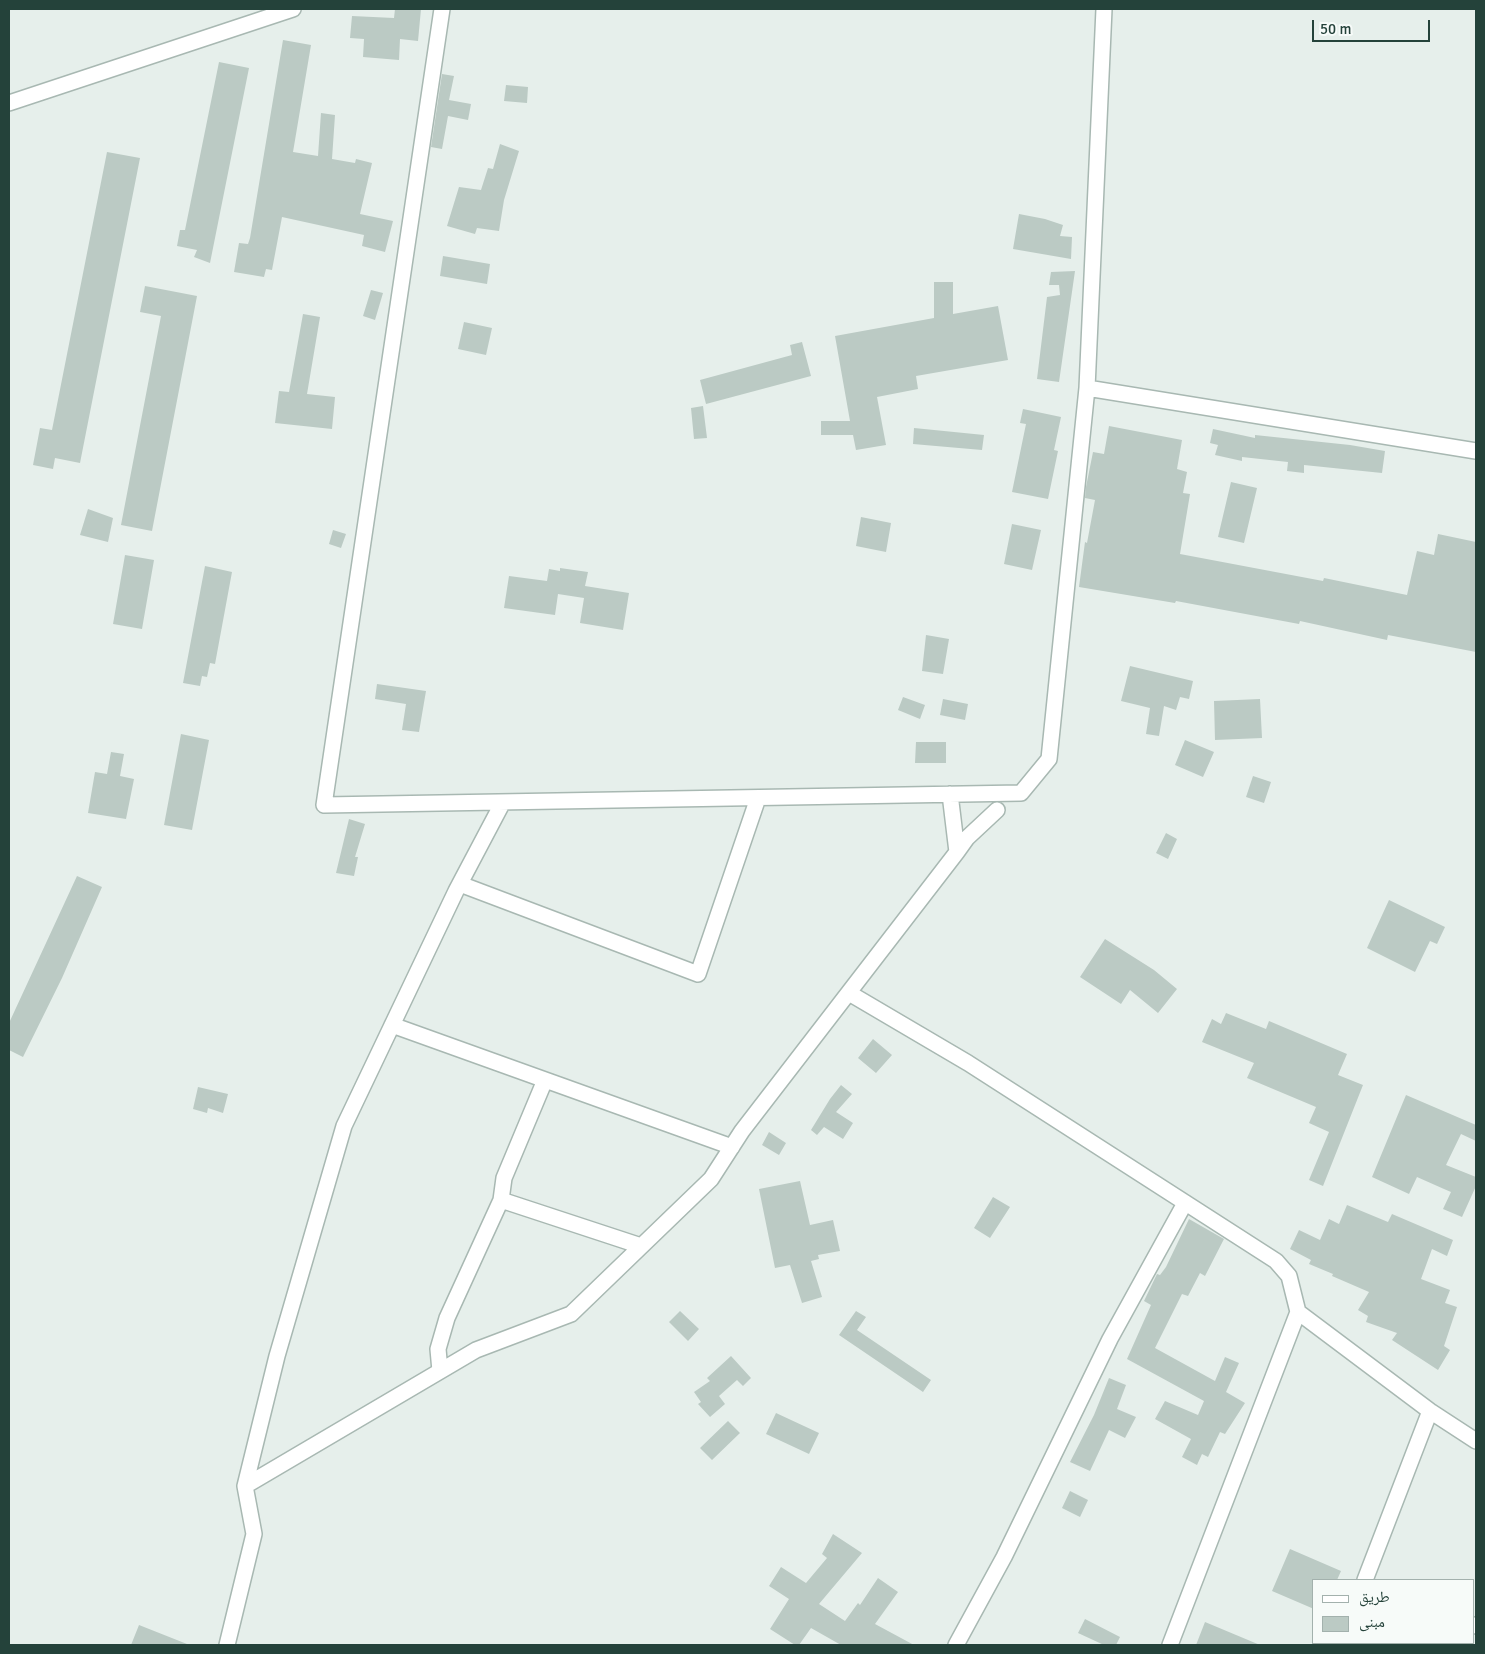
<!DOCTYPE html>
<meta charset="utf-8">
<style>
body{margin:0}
#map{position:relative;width:1485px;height:1654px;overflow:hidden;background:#e6efeb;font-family:Signika,"Noto Naskh Arabic",sans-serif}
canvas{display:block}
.frame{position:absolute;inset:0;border:10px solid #24423a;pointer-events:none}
.legend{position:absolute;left:1312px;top:1579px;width:162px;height:65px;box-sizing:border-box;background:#f7fbf9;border:1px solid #a3b1ad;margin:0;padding:6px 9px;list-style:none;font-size:15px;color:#24423a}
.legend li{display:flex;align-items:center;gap:10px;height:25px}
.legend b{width:25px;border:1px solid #a3b1ad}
.scale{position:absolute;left:1312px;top:20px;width:118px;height:22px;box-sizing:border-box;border:2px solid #24423a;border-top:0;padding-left:6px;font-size:15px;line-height:18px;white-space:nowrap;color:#24423a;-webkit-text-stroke:4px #f7fbf9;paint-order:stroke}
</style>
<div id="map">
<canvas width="1485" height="1654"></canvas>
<div class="frame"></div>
<ul class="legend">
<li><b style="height:6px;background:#fff"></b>طريق</li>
<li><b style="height:14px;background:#bbcac4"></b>مبنى</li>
</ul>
<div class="scale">50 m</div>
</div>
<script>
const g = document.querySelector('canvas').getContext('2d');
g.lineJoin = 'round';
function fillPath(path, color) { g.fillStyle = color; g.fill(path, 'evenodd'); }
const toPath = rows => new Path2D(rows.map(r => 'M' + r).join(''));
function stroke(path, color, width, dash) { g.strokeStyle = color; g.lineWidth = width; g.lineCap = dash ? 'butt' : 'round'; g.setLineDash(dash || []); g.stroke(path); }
fillPath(toPath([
 [395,9,421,9,418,41,400,39,399,60,363,57,364,39,350,38,352,16,394,18],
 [283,40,311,45,293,152,318,156,321,113,335,115,332,159,355,163,356,159,372,163,360,214,393,221,385,252,362,246,364,235,282,217,272,270,266,269,264,277,234,272,239,243,248,244,250,238],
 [219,62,249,68,210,263,194,257,197,250,177,246,180,230,185,230],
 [442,74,454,76,449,100,471,104,468,120,448,116,442,149,431,147],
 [506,85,528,87,527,103,504,101],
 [500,144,519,151,504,200,499,231,477,228,475,234,447,226,459,187,481,190,488,168,493,169],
 [107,152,140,158,80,463,55,458,53,469,33,465,40,428,52,430],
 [1019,214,1045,219,1063,225,1060,236,1072,237,1071,259,1013,249],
 [443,256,490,264,487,284,440,276],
 [1075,271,1059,382,1037,379,1047,297,1060,295,1059,285,1049,285,1051,272],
 [934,282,953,282,953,314,998,306,1008,360,916,376,918,389,877,397,886,445,856,450,853,435,821,435,821,421,850,421,835,336,934,318],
 [145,286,197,296,152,531,121,525,161,316,140,312],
 [371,290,383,293,375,320,363,316],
 [303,314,320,317,307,394,335,397,332,429,275,423,279,391,289,392],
 [464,322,492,328,486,355,458,349],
 [802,342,811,376,706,404,700,380,792,355,790,345],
 [703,406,707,438,694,439,691,408],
 [1023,409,1061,417,1054,450,1058,451,1048,499,1012,492,1026,424,1020,423],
 [1109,426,1182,440,1177,469,1187,472,1183,493,1190,494,1180,554,1323,581,1324,578,1407,595,1417,551,1434,555,1438,534,1476,542,1476,652,1388,635,1387,640,1300,621,1299,624,1176,601,1175,603,1079,587,1085,542,1087,543,1095,500,1085,498,1086,487,1093,452,1104,454],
 [914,428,984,435,982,450,913,444],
 [1213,429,1255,438,1255,435,1350,445,1385,451,1382,473,1304,465,1304,473,1287,471,1288,462,1242,457,1242,461,1215,455,1218,445,1210,443],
 [1231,482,1257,488,1244,543,1218,537],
 [88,509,113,518,108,542,80,535],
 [861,517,891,523,886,552,856,546],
 [1012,524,1041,530,1032,570,1004,564],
 [333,530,346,534,341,548,329,544],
 [125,555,154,560,142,629,113,624],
 [205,566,232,572,215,664,210,663,207,677,202,676,200,686,183,683],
 [560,568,588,572,585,586,629,593,623,630,580,623,584,598,558,594,555,615,504,608,509,576,547,581,549,569,560,571],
 [926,635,949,639,943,674,922,671],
 [1130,666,1193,681,1189,699,1180,697,1176,710,1164,706,1159,736,1146,734,1150,708,1121,701],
 [377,684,426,691,419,732,402,730,406,704,375,699],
 [903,697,925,705,920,719,898,710],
 [943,699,968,704,965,720,940,715],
 [1260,699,1262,738,1215,740,1214,701],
 [181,734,209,740,192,830,164,825],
 [1185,740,1214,752,1203,777,1175,765],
 [916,742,946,742,946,763,915,763],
 [111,752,124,754,120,776,134,779,126,819,88,813,95,772,107,774],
 [1253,776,1271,782,1264,803,1246,797],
 [349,819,365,824,355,857,358,857,354,876,336,873],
 [1166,833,1177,839,1168,859,1156,853],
 [77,876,102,887,62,978,23,1057,9,1050,9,1023],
 [1389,900,1445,927,1437,944,1430,941,1415,972,1367,948],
 [1105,939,1154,970,1177,989,1158,1013,1130,990,1121,1004,1080,977],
 [1226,1013,1266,1029,1269,1021,1347,1054,1338,1075,1363,1085,1323,1186,1309,1180,1329,1132,1309,1123,1316,1107,1247,1078,1254,1063,1202,1042,1212,1019,1221,1024],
 [873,1039,892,1055,876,1073,858,1058],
 [841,1085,852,1094,836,1112,853,1123,843,1139,824,1127,817,1135,811,1130,830,1099],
 [198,1087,228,1094,223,1113,208,1108,207,1113,193,1109],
 [1406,1095,1476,1125,1476,1141,1461,1134,1446,1165,1476,1177,1476,1186,1462,1217,1443,1209,1451,1192,1444,1189,1417,1177,1409,1194,1372,1177],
 [769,1132,786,1143,779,1155,762,1145],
 [800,1181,810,1225,833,1220,840,1251,818,1255,819,1259,811,1261,822,1297,802,1303,790,1265,775,1268,759,1189],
 [993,1197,1010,1207,990,1238,974,1228],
 [1347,1205,1388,1222,1392,1214,1453,1240,1447,1256,1432,1249,1421,1279,1450,1290,1445,1303,1457,1307,1444,1346,1450,1350,1438,1370,1392,1340,1397,1333,1366,1322,1368,1316,1358,1310,1369,1292,1332,1276,1333,1274,1309,1264,1311,1260,1290,1249,1299,1230,1320,1240,1329,1219,1339,1224],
 [1189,1219,1224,1239,1205,1276,1200,1273,1188,1296,1182,1294,1155,1348,1215,1381,1225,1357,1239,1363,1226,1392,1245,1403,1225,1434,1220,1432,1208,1457,1202,1454,1197,1465,1182,1457,1191,1439,1155,1419,1165,1401,1198,1415,1204,1401,1127,1359,1151,1305,1144,1301,1157,1274,1160,1275,1166,1267],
 [680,1311,699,1329,688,1341,669,1322],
 [856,1311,866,1317,857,1330,931,1380,923,1392,839,1335],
 [731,1356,751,1378,743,1386,737,1380,719,1396,725,1404,710,1417,698,1404,701,1402,694,1392,710,1381,707,1378],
 [1109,1378,1126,1385,1117,1409,1136,1417,1125,1438,1109,1430,1090,1471,1070,1462,1094,1415],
 [776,1413,819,1433,809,1454,766,1434],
 [728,1421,740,1433,712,1460,700,1448],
 [1070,1491,1088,1500,1080,1517,1062,1508],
 [833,1534,862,1553,819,1604,845,1621,858,1603,860,1605,878,1578,898,1592,875,1624,914,1645,841,1645,811,1628,799,1645,795,1645,770,1629,789,1599,769,1586,781,1567,806,1583,827,1558,822,1554],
 [1290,1549,1341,1571,1337,1580,1314,1580,1314,1609,1272,1591],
 [1085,1619,1120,1637,1116,1645,1104,1645,1078,1633],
 [1205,1622,1260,1645,1196,1645],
 [139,1625,187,1644,187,1645,131,1645]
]), '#bbcac4');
const minor = toPath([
 [442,9,324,805,1021,793,1049,759,1087,388,1104,9],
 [9,103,293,9],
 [1087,388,1476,451],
 [957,852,967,838,997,810],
 [460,884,698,974,758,798],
 [849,993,968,1063,1276,1261,1289,1276,1298,1312],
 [392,1025,732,1147],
 [501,1200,641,1246],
 [440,1371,438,1349,447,1318,501,1200,504,1178,545,1080],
 [245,1486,476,1350,571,1314,711,1179,742,1131,957,852,950,794],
 [1365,1580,1430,1411],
 [1474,1625,1476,1626],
 [227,1645,254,1534,245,1486,277,1356,344,1126,456,891,503,802],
 [956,1645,1004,1557,1110,1339,1185,1203],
 [1170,1645,1298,1312,1430,1411,1476,1441],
 [1340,1645,1341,1643]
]);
stroke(minor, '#a8b8b2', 18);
stroke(minor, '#fff', 15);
</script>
